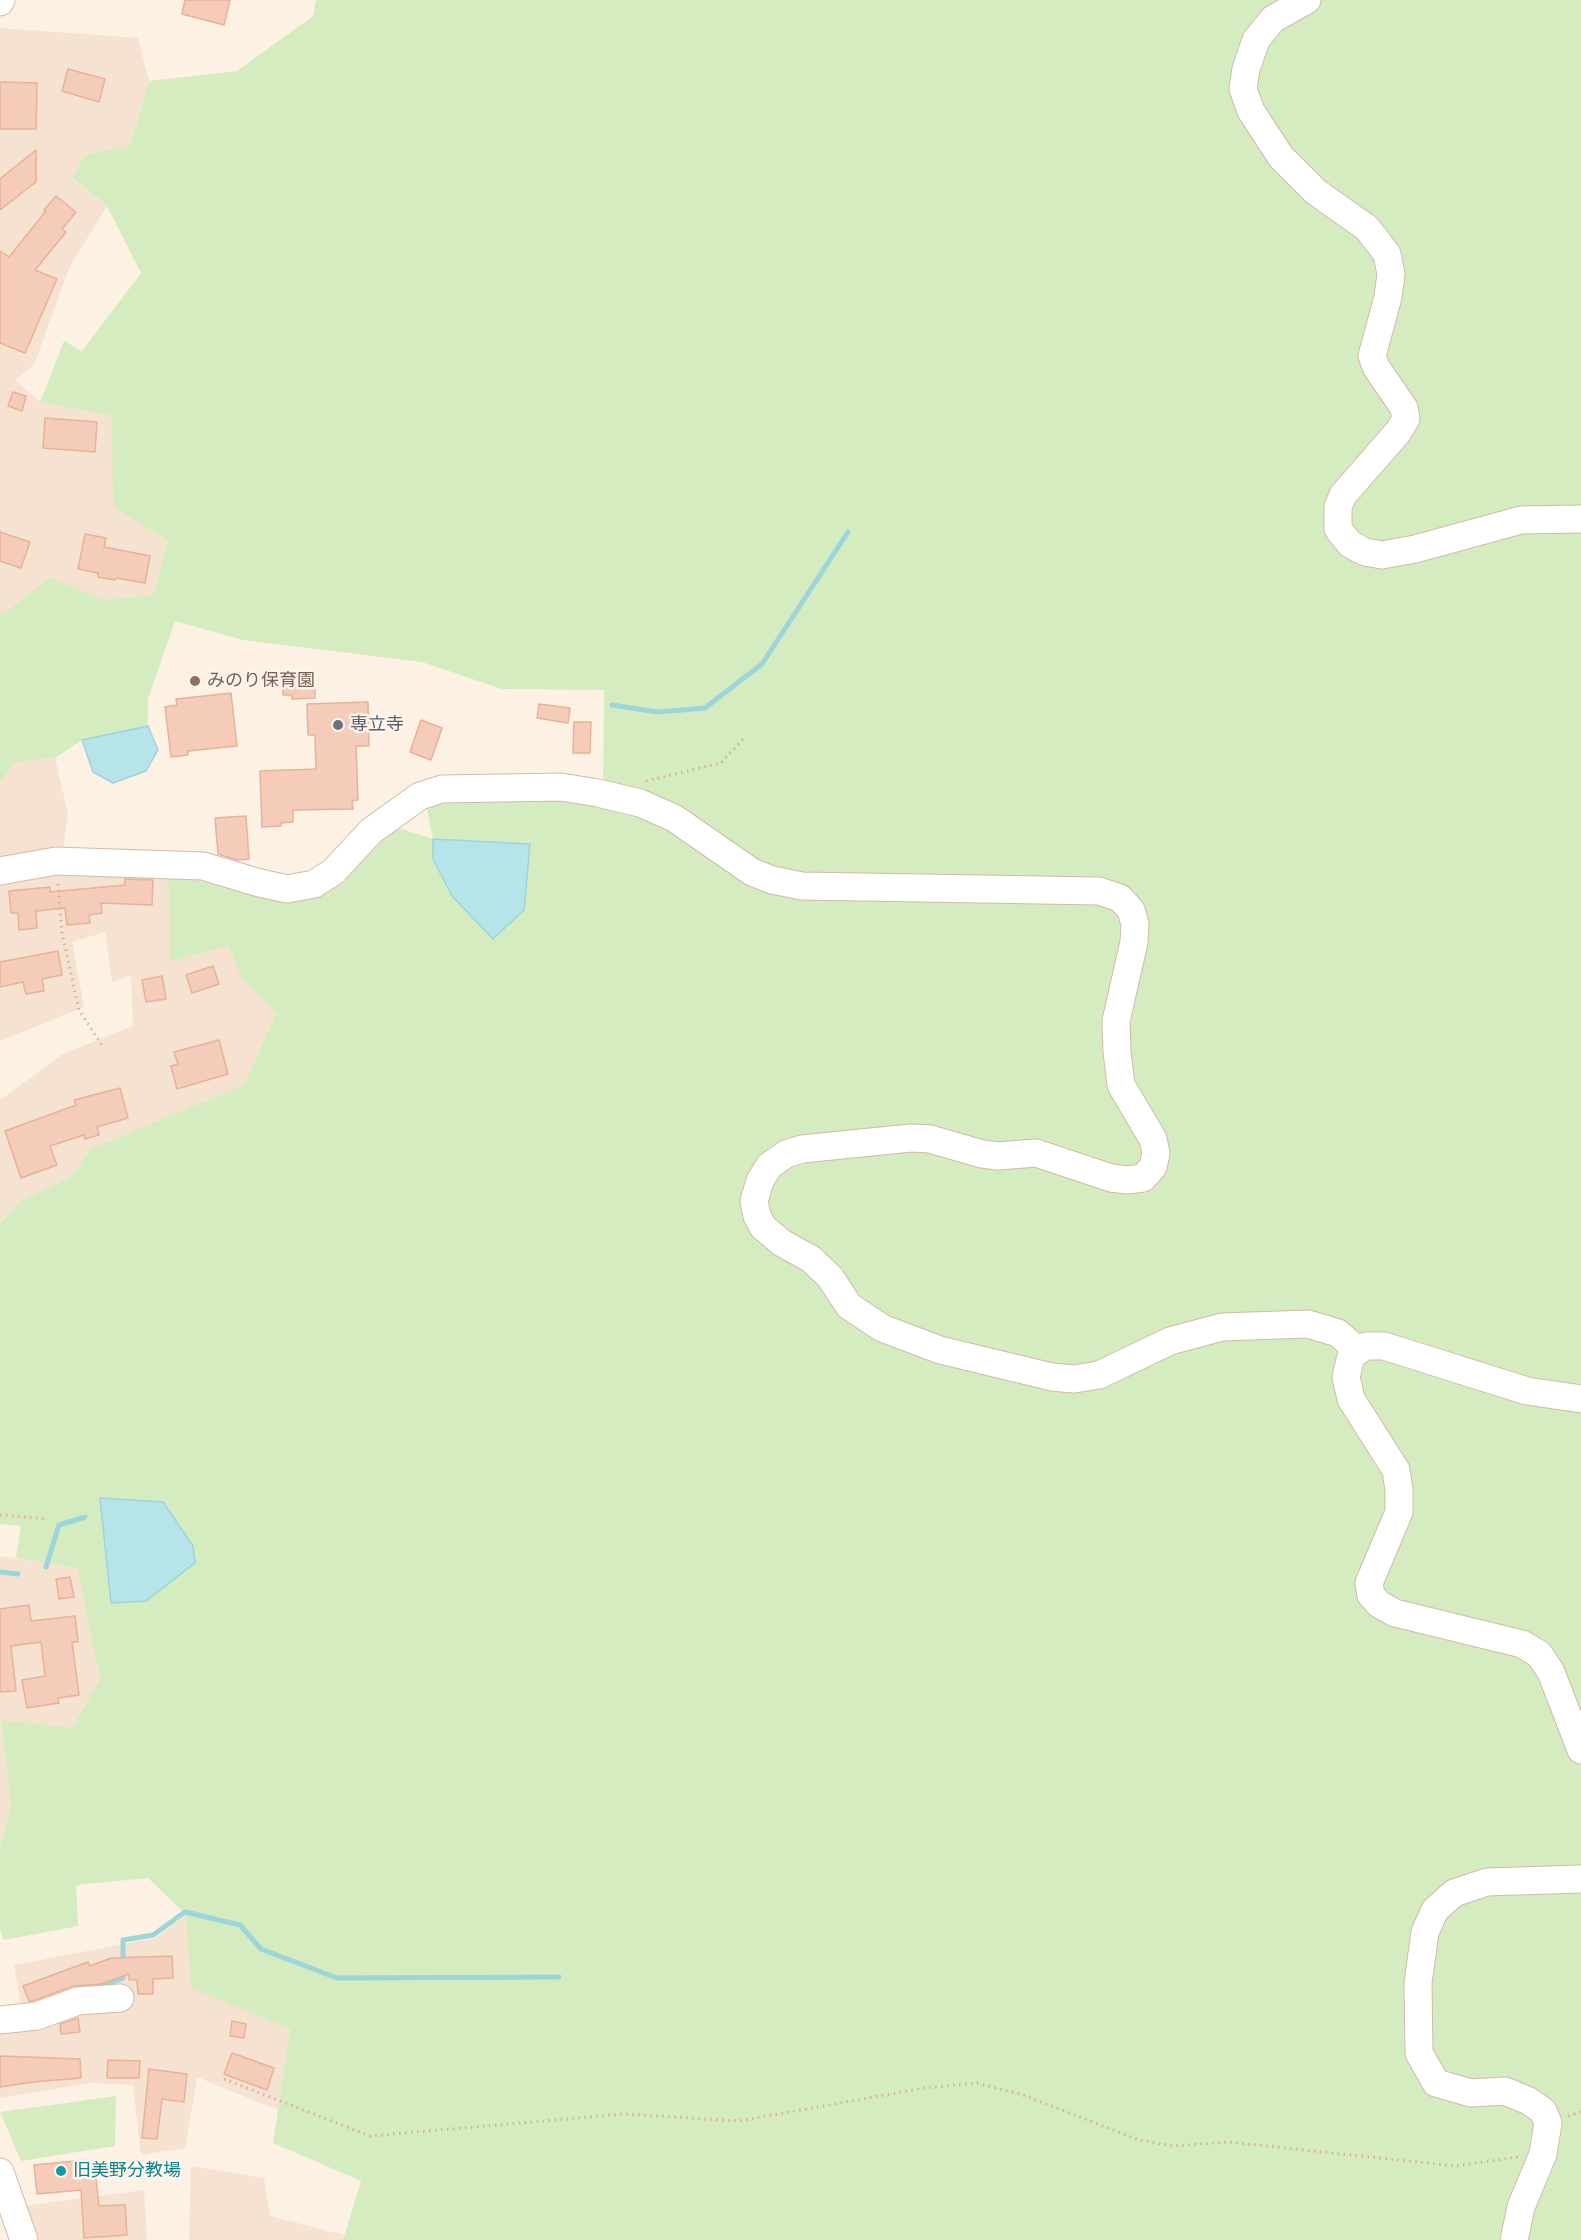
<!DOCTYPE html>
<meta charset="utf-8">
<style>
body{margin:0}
canvas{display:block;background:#fdf1e3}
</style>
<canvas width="1581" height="2240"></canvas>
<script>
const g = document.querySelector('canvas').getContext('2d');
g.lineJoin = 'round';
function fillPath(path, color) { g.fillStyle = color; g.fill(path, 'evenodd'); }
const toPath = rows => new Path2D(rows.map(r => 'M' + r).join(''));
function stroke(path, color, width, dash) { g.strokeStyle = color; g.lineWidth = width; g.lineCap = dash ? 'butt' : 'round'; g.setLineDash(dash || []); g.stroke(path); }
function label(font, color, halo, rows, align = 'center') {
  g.font = font + ' Figtree,"Noto Sans JP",sans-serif'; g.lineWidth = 5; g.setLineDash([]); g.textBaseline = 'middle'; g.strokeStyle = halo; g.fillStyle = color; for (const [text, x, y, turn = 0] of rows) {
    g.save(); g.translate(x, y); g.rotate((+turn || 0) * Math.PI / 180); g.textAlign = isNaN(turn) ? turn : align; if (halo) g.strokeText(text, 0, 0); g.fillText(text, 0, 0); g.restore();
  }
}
fillPath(toPath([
 [0,28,138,38,149,81,130,146,86,154,72,179,107,206,69,268,34,365,15,380,40,402,113,416,113,506,168,540,153,595,104,600,50,577,6,612,0,614],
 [55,758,68,814,62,857,168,873,170,962,230,946,242,979,276,1013,244,1085,90,1149,72,1176,19,1202,0,1222,0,1100,63,1054,133,1026,131,976,112,982,105,932,72,942,84,1007,0,1041,0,783,15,762],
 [0,1556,78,1568,93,1647,101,1678,72,1728,1,1721,11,1806,0,1847],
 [186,1915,192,1988,290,2028,278,2110,197,2077,185,2148,141,2155,133,2085,90,2083,0,2098,0,2014,22,2012,14,1965,155,1938],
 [191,2166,264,2178,270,2216,344,2235,343,2240,189,2240],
 [144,2190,147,2240,33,2240,23,2206]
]), '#f5e2d1');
fillPath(toPath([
 [316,0,1581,0,1581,2240,343,2240,361,2181,273,2143,290,2029,191,1988,186,1915,148,1878,76,1885,78,1926,4,1940,0,1930,0,1847,11,1806,1,1720,72,1728,101,1678,93,1647,78,1568,16,1558,21,1526,0,1524,0,1223,19,1202,72,1176,90,1149,244,1085,276,1013,242,979,229,946,170,962,168,873,260,896,313,897,392,826,433,839,427,810,453,789,603,805,604,690,502,689,422,662,243,640,175,621,148,699,148,726,82,740,55,758,15,762,0,783,0,614,6,612,50,577,104,600,153,595,168,541,113,506,112,416,40,402,64,341,82,351,141,273,107,206,72,178,86,154,130,146,149,81,237,71,313,16],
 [434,839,524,910,493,939,433,859],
 [116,2096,115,2146,21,2161,0,2112]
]), '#d5ecc1');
const water = toPath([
 [148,726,158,750,146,771,113,783,93,772,82,740,148,726],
 [433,839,530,844,524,910,493,939,452,896,433,859,433,839],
 [100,1498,163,1502,193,1546,195,1563,146,1601,111,1603,100,1498]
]);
fillPath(water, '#b6e4e8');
stroke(water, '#9cd5da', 1.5);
stroke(toPath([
 [612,705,657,712,705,708,762,664,848,532],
 [46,1567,59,1525,85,1517],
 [0,1572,18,1574],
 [123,1962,123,1940,153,1935,185,1912,240,1925,261,1949,337,1978,559,1977],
 [98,1988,123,1978,123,1972]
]), '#9cd5da', 5);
const building = toPath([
 [185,0,230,0,224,25,182,14,185,0],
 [68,69,105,79,99,102,62,91,68,69],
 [0,82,37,83,36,129,0,129,0,82],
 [36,150,36,182,0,210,0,179,36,150],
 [56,196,76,212,62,229,66,232,35,270,57,279,25,353,0,343,0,251,9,257,46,211,44,210,56,196],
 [13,392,26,396,22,411,8,406,13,392],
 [45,418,97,422,95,452,43,448,45,418],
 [0,532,30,542,21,568,0,561,0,532],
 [85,534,106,538,104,547,150,556,145,583,116,578,115,580,98,577,98,573,78,569,85,534],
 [315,676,315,698,292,699,292,695,283,695,283,677,315,676],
 [231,693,237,746,188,751,188,755,171,757,165,707,177,705,176,699,231,693],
 [368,702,369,746,356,746,358,800,352,801,353,809,293,810,293,822,280,823,281,826,262,827,260,771,316,769,315,735,308,735,307,704,368,702],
 [539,704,570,708,568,723,537,718,539,704],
 [421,720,442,728,431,760,410,752,421,720],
 [574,722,591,722,590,753,573,753,574,722],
 [246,816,249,859,237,860,218,854,215,818,246,816],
 [125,879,153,880,152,905,101,903,102,913,89,915,90,923,67,925,65,908,36,911,37,928,19,930,18,913,11,913,9,891,50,887,50,892,125,885,125,879],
 [58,951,62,975,42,979,44,991,26,994,23,982,0,987,0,962,58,951],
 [213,966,219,984,192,993,186,975,213,966],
 [162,976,166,999,146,1002,142,980,162,976],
 [219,1040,228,1074,177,1089,171,1066,178,1064,174,1052,219,1040],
 [120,1088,128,1118,97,1127,99,1135,85,1139,84,1135,50,1146,57,1165,21,1178,5,1131,76,1105,74,1100,120,1088],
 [70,1577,74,1597,59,1599,56,1579,70,1577],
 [29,1605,31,1621,75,1616,78,1642,72,1642,79,1695,58,1698,59,1703,27,1708,22,1680,45,1676,41,1642,11,1646,16,1691,0,1692,0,1609,29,1605],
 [172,1956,173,1978,153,1979,153,1994,138,1994,137,1980,129,1980,129,1974,101,1984,73,1986,33,2001,29,2001,23,1986,88,1962,90,1966,111,1958,172,1956],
 [78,2018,80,2032,61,2034,60,2024,78,2018],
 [232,2021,246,2024,244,2038,230,2036,232,2021],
 [232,2053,274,2068,267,2090,224,2074,232,2053],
 [0,2056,80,2059,81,2078,33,2082,0,2087,0,2056],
 [108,2060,140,2061,139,2078,107,2078,108,2060],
 [149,2069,187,2074,184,2102,162,2099,157,2139,142,2138,149,2069],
 [86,2160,88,2179,96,2178,99,2206,125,2205,127,2235,84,2238,81,2190,37,2194,34,2165,86,2160]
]);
fillPath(building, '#f4ccb9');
stroke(building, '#e8b199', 1.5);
const minor = toPath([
 [1307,0,1273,19,1256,40,1246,69,1243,89,1251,111,1281,157,1316,192,1367,228,1387,254,1391,274,1388,297,1372,356,1376,367,1404,408,1406,419,1398,432,1343,495,1338,507,1338,529,1350,544,1365,552,1382,555,1415,549,1521,520,1581,519],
 [0,2,1,0],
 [0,871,56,861,203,866,256,882,287,889,314,884,333,872,371,831,420,796,442,789,561,787,598,793,640,803,674,818,752,872,772,880,802,886,1099,891,1120,898,1131,910,1135,924,1134,942,1116,1021,1117,1052,1121,1085,1153,1139,1156,1153,1153,1167,1143,1178,1127,1180,1111,1178,1036,1153,998,1156,982,1154,930,1139,911,1138,802,1149,786,1154,769,1166,760,1181,754,1201,757,1216,763,1227,782,1243,811,1259,830,1277,849,1306,882,1328,940,1350,1052,1377,1074,1379,1099,1375,1170,1341,1222,1327,1308,1324,1338,1333,1358,1351],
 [1581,1399,1527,1391,1384,1346,1365,1346,1351,1356,1346,1377,1351,1399,1396,1470,1399,1490,1399,1512,1369,1583,1371,1595,1379,1604,1395,1613,1522,1644,1539,1654,1551,1672,1581,1750],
 [0,2020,37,2016,78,2001,120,1998],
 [0,2172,24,2240],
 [1514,2240,1521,2207,1543,2154,1548,2123,1543,2111,1529,2101,1505,2091,1471,2093,1436,2083,1419,2053,1418,1983,1425,1932,1435,1910,1454,1893,1487,1882,1581,1879]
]);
stroke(minor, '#d1baab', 29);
stroke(toPath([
 [646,781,721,763,744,738],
 [58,884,62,933,79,1010,103,1047],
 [0,1515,48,1519],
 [224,2079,370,2136,624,2114,739,2121,924,2088,977,2083,1023,2095,1139,2140,1173,2146,1229,2142,1455,2166,1518,2157],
 [1568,2116,1581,2112]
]), '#d9af9c', 3, [1.5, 4.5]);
stroke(minor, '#fff', 27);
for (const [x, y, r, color] of [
 [195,681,6,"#8d6e63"],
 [338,725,6,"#6b7280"],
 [61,2171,6,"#0f9aa8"]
]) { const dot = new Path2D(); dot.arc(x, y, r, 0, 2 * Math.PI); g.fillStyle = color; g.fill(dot); stroke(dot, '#fff5ea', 2); }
label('18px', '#785e54', '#fff5ea', [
 ["みのり保育園",207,681]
], 'left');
label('18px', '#5b616d', '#fff5ea', [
 ["専立寺",350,725]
], 'left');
label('18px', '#0d838f', '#fff5ea', [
 ["旧美野分教場",73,2171]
], 'left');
</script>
